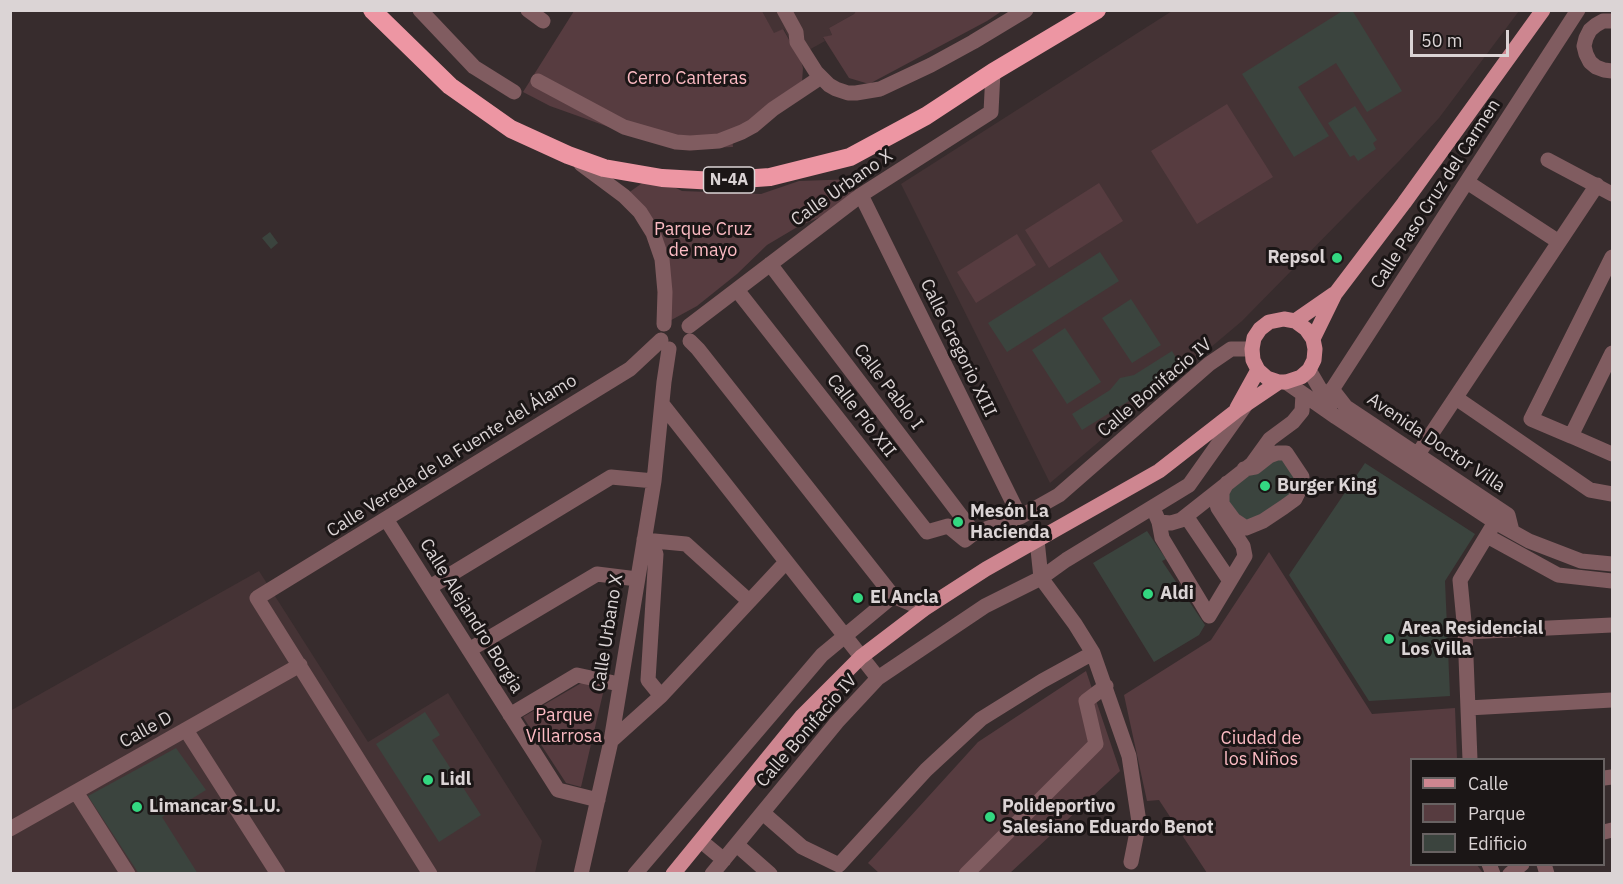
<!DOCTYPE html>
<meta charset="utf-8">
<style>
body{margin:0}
#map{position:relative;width:1623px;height:884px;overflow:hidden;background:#372c2d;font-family:"IBM Plex Sans",sans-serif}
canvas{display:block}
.frame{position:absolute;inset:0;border:12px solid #dbd4d5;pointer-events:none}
.legend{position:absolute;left:1410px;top:758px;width:195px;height:108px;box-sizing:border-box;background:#1b1616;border:2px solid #686262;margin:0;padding:8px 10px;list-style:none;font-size:18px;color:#dbd4d5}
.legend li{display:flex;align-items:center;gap:12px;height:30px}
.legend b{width:30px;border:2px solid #686262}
.scale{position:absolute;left:1410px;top:30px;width:99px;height:27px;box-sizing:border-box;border:3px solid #dbd4d5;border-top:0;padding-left:8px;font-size:18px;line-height:21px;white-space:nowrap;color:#dbd4d5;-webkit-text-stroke:4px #1b1616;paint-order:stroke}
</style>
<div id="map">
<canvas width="1623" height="884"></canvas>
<div class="frame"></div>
<ul class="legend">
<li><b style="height:8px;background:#ce8690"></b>Calle</li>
<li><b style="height:16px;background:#573c40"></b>Parque</li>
<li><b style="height:16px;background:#3b443e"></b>Edificio</li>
</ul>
<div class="scale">50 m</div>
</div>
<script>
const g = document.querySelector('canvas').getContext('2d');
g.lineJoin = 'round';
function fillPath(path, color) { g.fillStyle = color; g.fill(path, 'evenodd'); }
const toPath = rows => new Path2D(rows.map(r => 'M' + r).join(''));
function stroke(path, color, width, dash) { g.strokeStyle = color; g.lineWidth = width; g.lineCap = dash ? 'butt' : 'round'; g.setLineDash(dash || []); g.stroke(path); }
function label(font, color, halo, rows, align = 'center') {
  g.font = font + ' "IBM Plex Sans",sans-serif'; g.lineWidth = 6; g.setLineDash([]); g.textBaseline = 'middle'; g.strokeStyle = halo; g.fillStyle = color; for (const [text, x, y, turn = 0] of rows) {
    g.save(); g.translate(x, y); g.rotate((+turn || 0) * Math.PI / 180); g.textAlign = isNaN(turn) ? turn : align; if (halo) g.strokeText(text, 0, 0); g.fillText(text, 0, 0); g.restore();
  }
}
fillPath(toPath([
 [762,11,856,11,854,14,829,28,832,35,823,38,825,41,798,56,784,29,774,34],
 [1172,11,1519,11,1439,118,1400,160,1242,321,1050,483,901,184],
 [259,571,368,742,448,693,542,841,535,873,11,873,10,711]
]), '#453335');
fillPath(toPath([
 [574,11,762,11,774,33,783,29,801,61,803,68,802,82,732,137,733,147,707,148,648,141,550,106,523,92],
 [856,11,1002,11,987,21,869,84,849,78,823,37,832,35,829,28,854,14],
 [1227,104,1273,177,1197,224,1151,151],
 [652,176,682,191,761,194,799,181,856,179,849,205,799,226,767,245,737,274,697,306,664,324,653,233,624,196],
 [1099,183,1123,221,1049,268,1025,230],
 [1017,234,1036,265,976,303,957,272],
 [1269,552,1372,714,1455,708,1457,759,1412,760,1412,864,1477,865,1483,873,1207,873,1159,800,1147,801,1124,695,1211,640],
 [1086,671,1120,771,1010,873,879,873,868,863,978,742],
 [583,682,604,689,581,787,566,783,523,717]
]), '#573c40');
fillPath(toPath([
 [1344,10,1352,10,1402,91,1367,112,1336,63,1298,87,1329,136,1294,157,1242,74],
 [1355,106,1377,140,1373,143,1376,149,1358,161,1354,155,1350,157,1328,123],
 [270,232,278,243,271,249,262,238],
 [1100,252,1119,281,1007,352,988,323],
 [1131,299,1161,345,1132,363,1102,318],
 [1065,328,1101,382,1067,404,1032,350],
 [1172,351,1182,368,1082,430,1072,414,1110,390,1120,378,1134,375],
 [1278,456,1296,474,1291,497,1248,524,1227,502,1225,491],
 [1365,463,1475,534,1445,581,1450,696,1369,701,1289,575],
 [1147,531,1166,559,1162,561,1205,625,1199,635,1154,662,1093,563],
 [425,712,440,735,432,740,481,815,439,842,376,744],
 [176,748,206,790,162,817,198,874,139,874,88,796]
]), '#3b443e');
stroke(toPath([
 [420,10,474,67,514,92],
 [528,10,543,21],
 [784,10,796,32,797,42,816,72,829,85,836,89,848,93,856,93,880,89,931,65,973,42,1026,10],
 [1612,21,1603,21,1596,25,1590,30,1586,38,1584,46,1586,54,1590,62,1596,67,1604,70,1612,71],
 [538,81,624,127,676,142,690,143,719,141,742,132,753,126,773,109,821,77],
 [1548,160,1612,194],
 [581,164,624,196,640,212,653,233,662,259,665,292,664,324],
 [1467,182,1559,242],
 [861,195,1020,517],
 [770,264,974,533],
 [737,290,927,532,948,526,965,540,974,533,1020,517,1059,495,1209,364,1231,349,1252,349],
 [689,326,861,195,991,112,993,72],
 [690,341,698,349,893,596],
 [1612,353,1571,436,1612,454],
 [1309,370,1330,406],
 [1286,382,1336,417,1495,522,1529,541,1581,561,1612,564],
 [1332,389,1346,407,1508,515,1512,531],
 [1456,398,1590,490,1612,494],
 [1326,399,1578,10],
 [662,404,878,678],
 [1571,436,1531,419,1612,257],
 [1418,454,1597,185],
 [1227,483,1222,492,1222,504,1234,520,1246,528,1263,521,1284,507,1295,499,1300,489,1302,477,1286,453,1277,453,1269,456,1255,467,1244,469],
 [1153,508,1159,522,1162,538,1209,616,1245,556,1243,546,1218,508,1214,494],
 [1186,516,1230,581],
 [386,519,558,790,598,800],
 [1159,522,1171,523,1181,520,1252,464,1270,439,1293,422,1302,411,1303,394],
 [1487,536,1558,575,1612,581],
 [644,540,656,554,648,680,661,696],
 [644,540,686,544,749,601],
 [1037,540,1041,578,1075,624,1093,653,1129,756,1139,822,1131,862],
 [430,587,611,477,654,481],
 [1465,632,1612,625],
 [469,650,597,574,637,579],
 [1468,708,1612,700],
 [510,715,577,675,619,684],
 [186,730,278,874],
 [611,741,661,696,786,562],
 [1470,760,1465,632,1460,580,1495,522],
 [1604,778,1612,777],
 [76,792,128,874],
 [763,813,802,847,839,865,926,770,981,719,1042,681,1093,653],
 [10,829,300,665],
 [1604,832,1612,830],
 [701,841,724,860],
 [737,845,770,874],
 [1489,864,1493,874],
 [1544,864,1547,874],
 [430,874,257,598,630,369,661,340],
 [581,874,611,741,654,481,664,382,669,349],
 [635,874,822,655,893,596,924,609],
 [712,874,837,722,878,678,985,606,1041,578,1066,560,1189,485,1245,406],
 [966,874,1096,744,1086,701,1106,686],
 [1510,874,1522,864]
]), '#805c60', 15);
stroke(toPath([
 [1295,321,1306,329,1313,339,1315,349,1314,360,1309,370,1301,377,1286,382,1279,382,1267,378,1258,370,1253,360,1252,349,1254,338,1260,329,1269,322,1284,319,1295,321,1334,294],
 [1313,339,1335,294,1404,203,1543,10],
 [1237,408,1258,370],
 [673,874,802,716,861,657,924,609,986,569,1159,471,1236,411,1279,382]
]), '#ce8690', 15);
stroke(toPath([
 [372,10,450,86,511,129,568,155,604,168,662,178,715,181,770,177,850,157,926,116,993,72,1097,10]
]), '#ed96a3', 18);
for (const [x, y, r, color] of [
 [1337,258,6,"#33d881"],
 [1265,486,6,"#33d881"],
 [958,522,6,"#33d881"],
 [1148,594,6,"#33d881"],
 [858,598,6,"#33d881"],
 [1389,639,6,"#33d881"],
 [428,780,6,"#33d881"],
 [137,807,6,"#33d881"],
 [990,817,6,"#33d881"]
]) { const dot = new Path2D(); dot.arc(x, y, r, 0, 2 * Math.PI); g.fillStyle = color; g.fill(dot); stroke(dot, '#1b1616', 2); }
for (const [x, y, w] of [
 [729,180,51]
]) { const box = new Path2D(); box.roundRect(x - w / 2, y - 13, w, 26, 4.5); g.fillStyle = '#1b1616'; g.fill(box); stroke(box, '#dbd4d5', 1.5); }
label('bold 16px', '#dbd4d5', null, [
 ["N-4A",729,180]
]);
label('18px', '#fcbbc3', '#1b1616', [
 ["Cerro Canteras",687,79],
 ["Parque Cruz",703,230],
 ["de mayo",703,251],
 ["Parque",564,716],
 ["Villarrosa",564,737],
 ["Ciudad de",1261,739],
 ["los Niños",1261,760]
]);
label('18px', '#dbd4d5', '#1b1616', [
 ["Calle Urbano X",842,188,-35],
 ["Calle Paso Cruz del Carmen",1436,194,-57],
 ["Calle Gregorio XIII",958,348,64],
 ["Calle Pablo I",888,387,53],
 ["Calle Bonifacio IV",1155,388,-40],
 ["Calle Pío XII",861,416,52],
 ["Avenida Doctor Villa",1436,443,34],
 ["Calle Vereda de la Fuente del Álamo",452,456,-32],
 ["Calle Alejandro Borgia",471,616,58],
 ["Calle Urbano X",608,633,-81],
 ["Calle D",146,730,-29],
 ["Calle Bonifacio IV",807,731,-49]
]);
label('bold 18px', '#dbd4d5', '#1b1616', [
 ["Repsol",1325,258,"right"],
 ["Burger King",1277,486],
 ["Mesón La",970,512],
 ["Hacienda",970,533],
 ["Aldi",1160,594],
 ["El Ancla",870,598],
 ["Area Residencial",1401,629],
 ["Los Villa",1401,650],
 ["Lidl",440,780],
 ["Limancar S.L.U.",149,807],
 ["Polideportivo",1002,807],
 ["Salesiano Eduardo Benot",1002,828]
], 'left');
</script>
